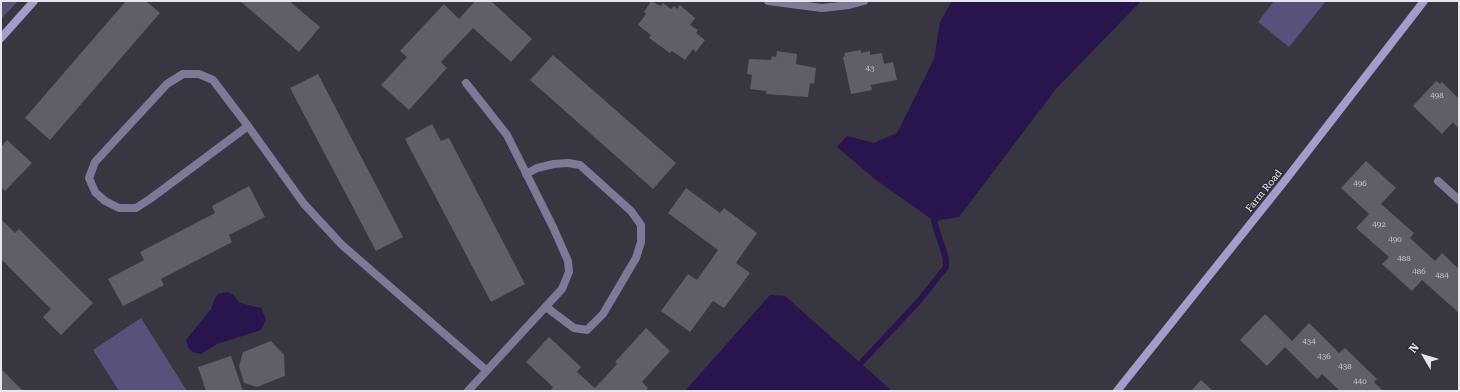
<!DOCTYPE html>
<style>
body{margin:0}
#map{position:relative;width:1460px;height:392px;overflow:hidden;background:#383640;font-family:"Roboto Serif",serif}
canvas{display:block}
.frame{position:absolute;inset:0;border:2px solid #e7e6ec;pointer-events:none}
.north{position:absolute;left:1404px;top:336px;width:40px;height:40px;-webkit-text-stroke:3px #2e2c36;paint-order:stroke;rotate:308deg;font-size:11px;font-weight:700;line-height:16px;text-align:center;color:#e7e6ec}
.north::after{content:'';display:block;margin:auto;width:14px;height:18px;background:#e7e6ec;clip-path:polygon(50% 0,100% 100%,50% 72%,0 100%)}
</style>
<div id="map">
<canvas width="1460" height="392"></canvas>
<div class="frame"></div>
<div class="north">N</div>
</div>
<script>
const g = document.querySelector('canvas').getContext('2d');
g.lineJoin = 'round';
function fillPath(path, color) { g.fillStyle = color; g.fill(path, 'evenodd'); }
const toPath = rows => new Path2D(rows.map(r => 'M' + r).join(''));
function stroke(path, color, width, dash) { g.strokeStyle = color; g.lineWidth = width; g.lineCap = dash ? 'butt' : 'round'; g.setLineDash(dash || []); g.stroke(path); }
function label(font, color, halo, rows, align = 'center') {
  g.font = font + ' "Roboto Serif",serif'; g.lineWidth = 3; g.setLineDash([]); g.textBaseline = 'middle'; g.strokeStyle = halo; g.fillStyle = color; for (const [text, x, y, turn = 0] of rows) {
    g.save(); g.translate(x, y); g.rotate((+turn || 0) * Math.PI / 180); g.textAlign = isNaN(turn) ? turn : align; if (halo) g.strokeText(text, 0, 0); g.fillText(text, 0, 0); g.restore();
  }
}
fillPath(toPath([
 [1,1,18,1,1,19],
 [1274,1,1326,1,1289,47,1258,22],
 [141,318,187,391,119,391,93,350]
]), '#59507c');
fillPath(toPath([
 [952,1,1141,1,1056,89,959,217,934,221,876,180,837,147,847,136,874,143,897,133,934,59,940,22],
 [227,292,232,294,240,303,261,308,266,319,261,330,217,344,201,354,192,352,188,347,186,340,211,309,214,300,218,294],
 [770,295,785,296,892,391,685,391]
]), '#28154e');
stroke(toPath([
 [861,363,919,301,946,267,946,259,934,221,940,216]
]), '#28154e', 6);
fillPath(toPath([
 [126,1,146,1,160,13,50,140,25,118],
 [240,1,289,1,320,27,299,52],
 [475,1,491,1,532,39,511,62,473,28,441,62,447,68,409,110,381,85,407,57,400,51,444,4,459,19],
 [651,1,661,6,663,3,671,9,674,6,677,9,680,5,695,18,690,25,698,30,696,33,705,40,696,52,693,49,685,60,672,51,670,53,649,38,651,35,638,25,646,14,644,12],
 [861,50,861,53,870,51,870,55,882,53,884,64,893,62,897,80,871,85,872,90,851,94,843,57,845,56,844,53],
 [777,51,797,54,796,64,816,68,814,84,810,83,808,97,766,94,766,91,750,89,752,75,747,74,749,59,771,60,772,56,776,57],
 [553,55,676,163,653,189,530,80],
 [318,74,403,237,376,251,290,88],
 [1436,81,1440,84,1442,82,1459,99,1459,129,1453,122,1442,134,1413,106],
 [432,124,441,141,449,138,525,284,491,302,405,139],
 [7,140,32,163,5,191,1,187,1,147],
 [1366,161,1396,188,1381,204,1414,233,1410,238,1435,261,1442,253,1459,269,1459,313,1422,280,1412,291,1382,264,1389,257,1356,228,1369,214,1341,188],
 [249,186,265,217,229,235,232,242,161,279,164,285,123,306,108,279,144,260,140,252,215,213,212,206],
 [686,188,720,213,724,208,757,233,736,263,750,273,724,308,713,301,690,332,661,311,688,274,697,280,718,250,668,213],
 [1,219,15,233,19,229,93,303,61,335,43,317,51,309,1,259],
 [1265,314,1292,341,1309,323,1339,353,1345,348,1377,379,1374,382,1383,391,1340,391,1322,374,1317,379,1285,347,1267,366,1240,340],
 [646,328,670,351,642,382,648,388,646,391,550,391,553,387,526,362,549,337,581,367,577,372,595,388,617,364,615,362],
 [271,341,284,355,285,376,257,387,244,383,239,366,243,352],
 [231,356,243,391,206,391,198,367],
 [1,369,23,391,1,391],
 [1201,380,1213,391,1191,391]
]), '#605e68');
stroke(toPath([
 [183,74,199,74,213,80,248,126,150,199,136,208,119,208,105,201,95,192,89,178,95,162,167,84,183,74],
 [466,83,507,135,553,227,568,261,569,272,562,289,468,391],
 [248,126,304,204,342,245,486,370],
 [526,174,537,168,554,164,568,163,580,165,631,211,641,225,641,242,636,258,603,314,587,330,574,328,546,307],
 [1438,181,1459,200]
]), '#7e7996', 8);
stroke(toPath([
 [768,1,822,8,849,5,864,1]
]), '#7e7996', 8);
stroke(toPath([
 [1,38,34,1],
 [1117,391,1287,178,1424,1]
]), '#a69ccb', 8);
label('8px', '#c5c4cb', null, [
 ["43",870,69],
 ["498",1437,96],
 ["496",1360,184],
 ["492",1379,225],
 ["490",1395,240],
 ["488",1404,259],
 ["486",1419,272],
 ["484",1442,276],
 ["434",1309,342],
 ["436",1324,357],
 ["438",1345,367],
 ["440",1360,382]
]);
label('10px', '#e7e6ec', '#2e2c36', [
 ["Farm Road",1264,191,-51]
]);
</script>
